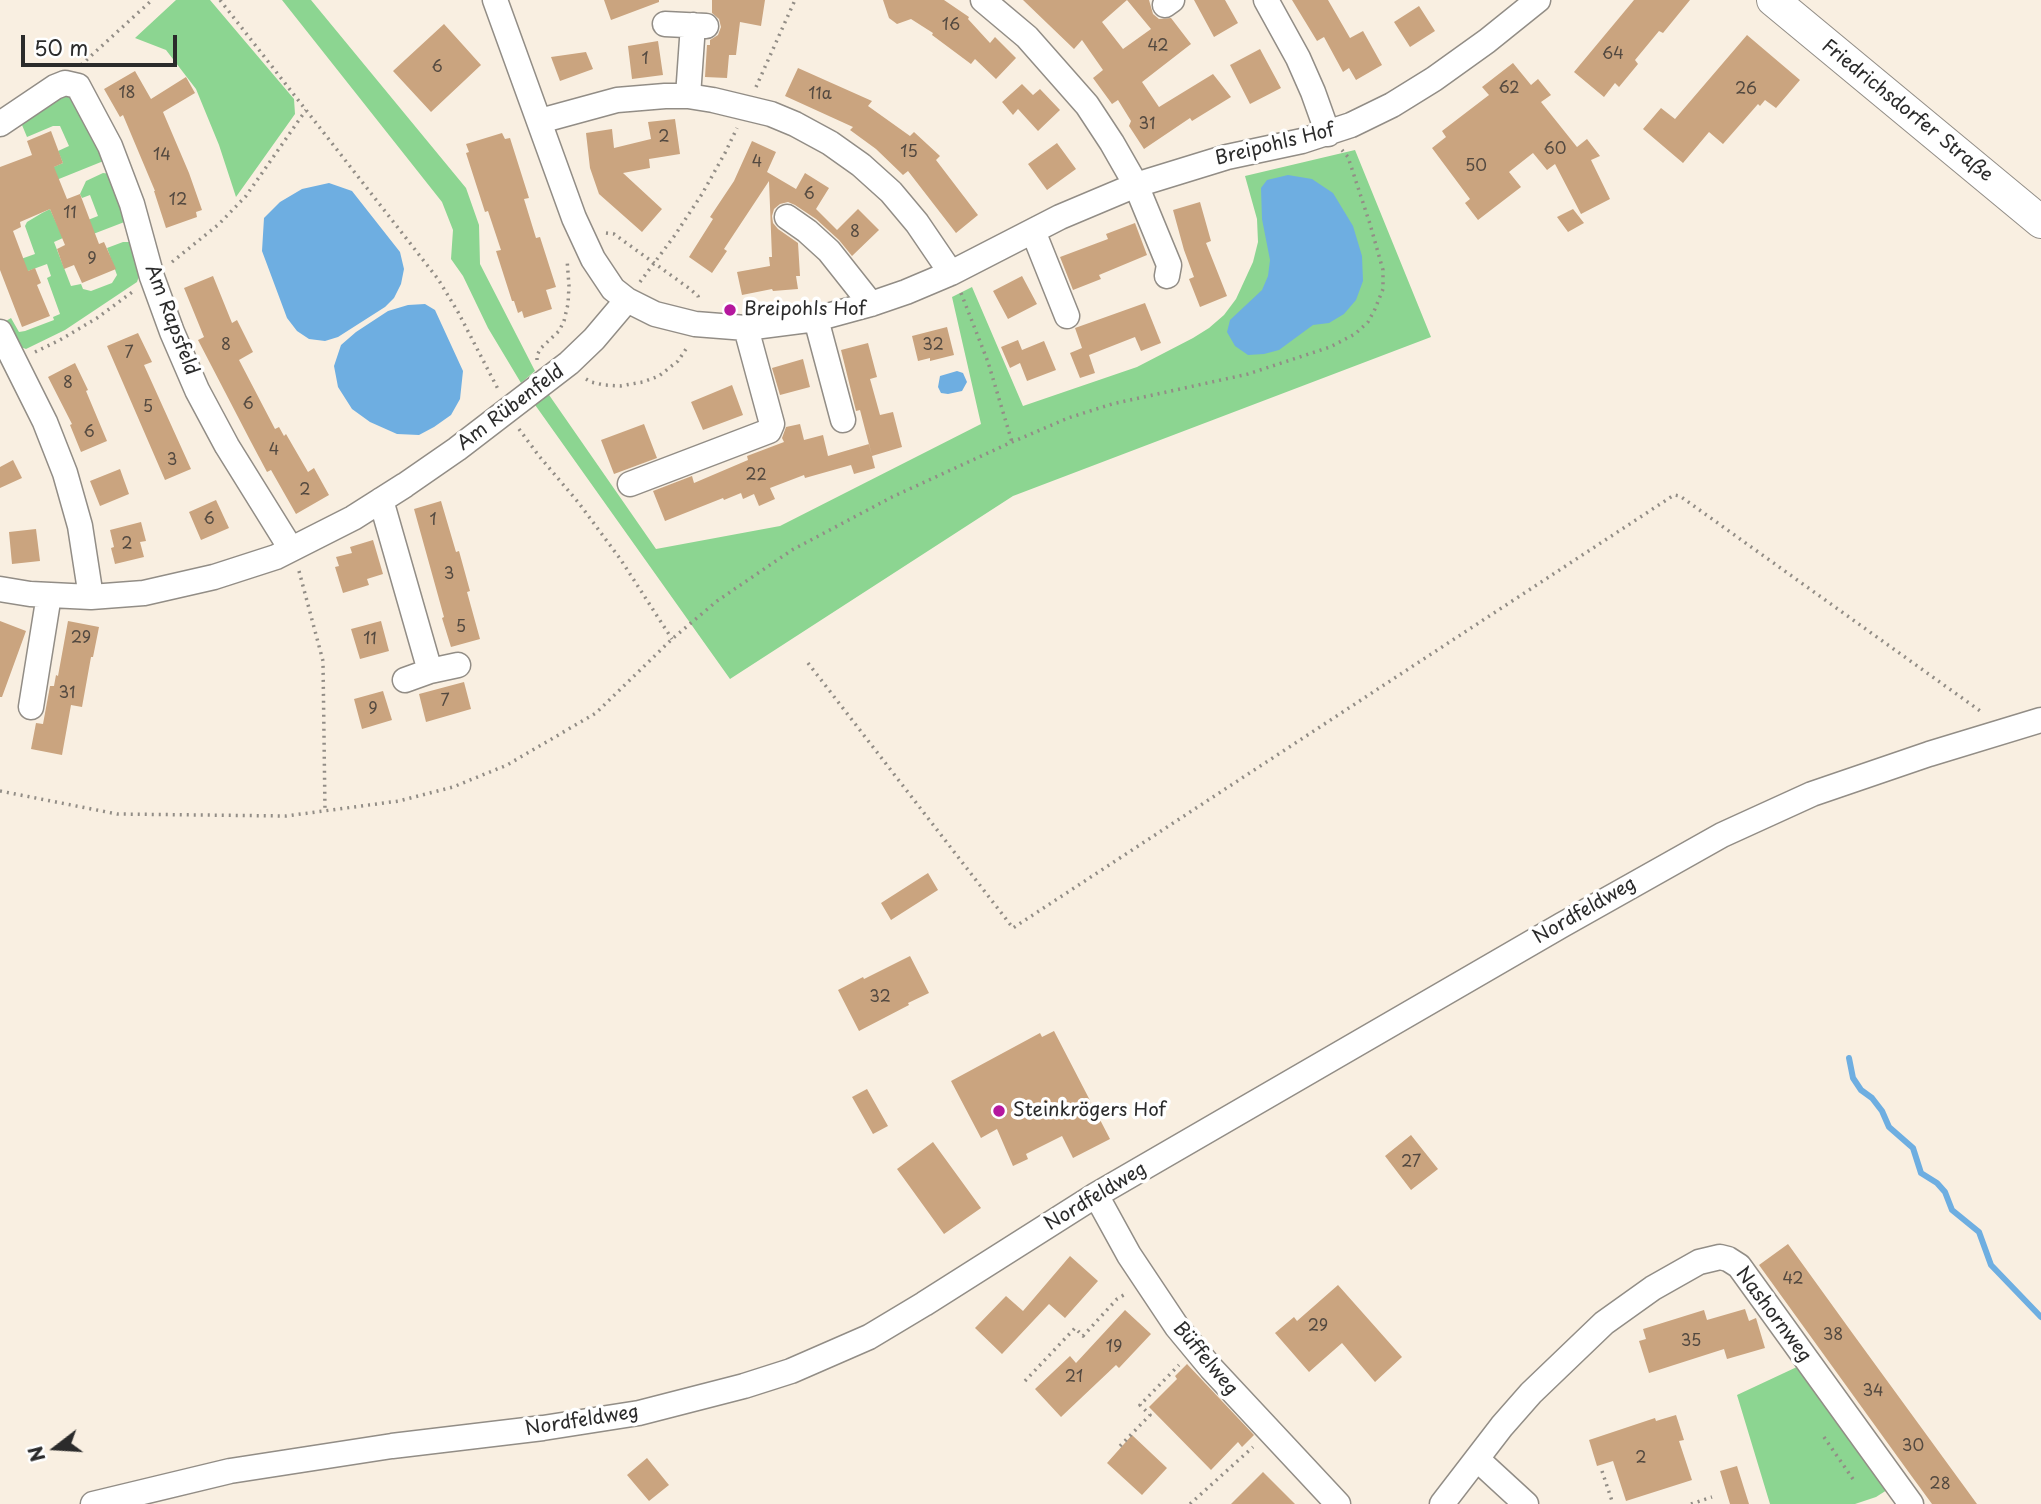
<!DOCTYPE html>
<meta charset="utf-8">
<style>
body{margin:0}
#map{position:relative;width:2041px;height:1504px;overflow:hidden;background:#f9efe1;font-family:"Playpen Sans",sans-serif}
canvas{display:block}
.north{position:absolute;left:21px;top:1413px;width:70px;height:70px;-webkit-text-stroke:5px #fff;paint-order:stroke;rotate:253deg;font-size:19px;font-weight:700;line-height:28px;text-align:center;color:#2b2b2b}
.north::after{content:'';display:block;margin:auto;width:24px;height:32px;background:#2b2b2b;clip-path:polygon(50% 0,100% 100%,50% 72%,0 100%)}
.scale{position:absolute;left:21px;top:35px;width:156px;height:32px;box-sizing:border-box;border:4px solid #2b2b2b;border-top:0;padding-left:9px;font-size:21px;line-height:24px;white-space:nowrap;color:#2b2b2b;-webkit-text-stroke:5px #fff;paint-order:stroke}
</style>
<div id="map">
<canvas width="2041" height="1504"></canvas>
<div class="north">N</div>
<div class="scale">50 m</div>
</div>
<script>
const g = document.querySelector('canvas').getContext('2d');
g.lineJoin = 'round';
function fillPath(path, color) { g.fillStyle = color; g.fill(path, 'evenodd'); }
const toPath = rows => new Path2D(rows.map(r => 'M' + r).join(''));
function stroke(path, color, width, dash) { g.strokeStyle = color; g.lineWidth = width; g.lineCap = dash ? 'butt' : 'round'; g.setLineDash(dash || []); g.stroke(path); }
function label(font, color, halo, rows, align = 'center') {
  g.font = font + ' "Playpen Sans",sans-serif'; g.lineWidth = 7; g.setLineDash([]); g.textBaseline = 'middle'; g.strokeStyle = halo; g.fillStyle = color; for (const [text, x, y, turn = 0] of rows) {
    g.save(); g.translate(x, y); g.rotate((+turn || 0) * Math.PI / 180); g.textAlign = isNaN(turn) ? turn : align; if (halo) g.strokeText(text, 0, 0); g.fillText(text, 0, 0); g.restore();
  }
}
fillPath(toPath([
 [176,0,210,0,294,99,295,114,236,197,219,145,196,89,166,50,135,38],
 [282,0,311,0,466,188,479,225,480,264,535,371,521,383,488,328,463,276,451,259,453,230,442,202],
 [64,94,71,97,106,160,44,185,39,173,63,163,58,151,69,146,60,126,53,126,27,137,22,125],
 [1355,150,1431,337,1013,496,730,679,533,402,547,392,656,549,780,526,981,424,952,297,972,287,1023,406,1137,367,1193,338,1209,328,1224,315,1236,299,1253,262,1258,242,1257,219,1245,176],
 [103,173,112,174,127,221,75,241,63,238,54,242,71,286,81,284,83,289,91,291,112,283,117,275,107,248,123,242,131,242,141,270,137,282,65,330,26,349,18,346,6,321,11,318,19,332,25,331,54,320,53,317,60,314,47,278,51,276,47,264,9,278,4,265,35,254,25,226,27,222,42,213,50,209,60,231,98,216,90,195,82,198,80,194,86,181],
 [1799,1366,1887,1490,1876,1497,1855,1504,1770,1504,1737,1395]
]), '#8cd591');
fillPath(toPath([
 [1288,175,1312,179,1333,193,1353,226,1362,256,1363,281,1356,300,1344,314,1329,323,1313,325,1279,350,1264,354,1248,355,1235,346,1227,332,1230,320,1262,290,1268,276,1270,260,1262,219,1261,188,1267,180],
 [329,183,352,191,400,252,404,269,401,284,394,298,385,307,338,337,325,341,309,339,297,331,287,318,262,251,264,218,280,202,302,189],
 [425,304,435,310,463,371,460,399,451,415,434,427,419,435,397,434,370,422,352,409,338,387,334,366,341,345,356,332,388,311,408,305],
 [957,371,963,373,967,382,962,391,948,394,941,393,938,387,940,376]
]), '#6eaee1');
stroke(toPath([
 [1849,1058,1853,1078,1861,1090,1872,1098,1882,1111,1889,1127,1913,1148,1921,1173,1937,1183,1945,1192,1952,1210,1979,1232,1991,1265,2041,1317]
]), '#6eaee1', 6);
fillPath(toPath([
 [604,0,659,0,659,2,611,20],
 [712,0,765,0,761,26,740,22,736,55,729,55,727,78,705,77,707,45,710,45,710,40,718,35,721,27,719,19,712,13],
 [883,0,944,0,969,17,968,19,990,43,995,37,1016,58,996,79,975,59,971,64,932,35,933,33,911,19,897,24,889,18],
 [1023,0,1149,0,1153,14,1159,19,1171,18,1191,44,1142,82,1159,107,1213,74,1231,97,1192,121,1190,118,1144,149,1129,126,1131,121,1118,100,1112,104,1093,78,1103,70,1082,40,1074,49],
 [1127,0,1151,29,1123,49,1102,22],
 [1194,0,1225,0,1238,23,1214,37],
 [1292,0,1328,0,1350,38,1363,31,1382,65,1356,80,1349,68,1343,72,1324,37,1317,41],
 [1634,0,1690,0,1663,33,1659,31,1635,60,1638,64,1619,87,1615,83,1604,97,1574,72],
 [1419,6,1435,31,1410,47,1394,22],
 [444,24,481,65,431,112,393,71],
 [1747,35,1800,80,1776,108,1765,100,1760,106,1758,104,1723,144,1709,132,1683,163,1643,129,1661,108,1675,119],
 [658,41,663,75,632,79,628,46],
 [1260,49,1281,88,1250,104,1230,65],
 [586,52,593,69,560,81,551,57],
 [1513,63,1531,85,1538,79,1551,95,1541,102,1577,147,1587,139,1600,156,1591,160,1610,199,1581,214,1555,164,1547,170,1533,153,1509,172,1521,187,1478,220,1465,203,1470,199,1432,148,1446,137,1442,131,1489,95,1482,87],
 [798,68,872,101,868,106,910,136,914,132,940,156,936,160,978,215,956,233,908,171,903,175,876,149,850,130,853,127,785,96],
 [135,71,151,99,186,77,195,93,163,112,189,173,202,210,196,212,197,217,166,228,154,191,155,191,123,115,120,117,104,89],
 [1022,84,1033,95,1040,89,1060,110,1038,131,1018,109,1013,115,1002,102],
 [675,119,680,154,649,159,650,168,623,173,662,209,642,232,599,194,590,168,586,133,612,129,614,148,651,139,648,122],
 [51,131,63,163,54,167,67,199,80,194,99,244,104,242,116,269,82,283,74,265,64,269,57,249,65,245,50,209,20,222,21,227,13,231,28,271,35,268,41,283,37,285,50,316,22,327,0,270,0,167,32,155,27,141],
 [502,133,505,139,510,138,529,198,524,199,536,238,540,237,556,287,546,290,552,309,524,318,522,311,518,313,514,301,512,301,496,251,501,250,488,211,485,212,466,153,469,152,466,144],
 [752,141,776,152,767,172,796,189,805,173,829,188,816,209,837,230,858,209,879,230,852,256,839,240,816,219,795,205,788,202,780,204,774,209,772,216,773,223,778,229,798,243,800,276,796,276,798,289,773,291,772,289,742,295,737,272,770,266,769,257,772,257,769,181,724,249,727,251,712,273,689,257,713,219,710,217,734,181],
 [1057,143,1076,169,1047,190,1028,164],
 [1200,202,1211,241,1206,243,1227,296,1200,307,1189,279,1194,277,1184,250,1173,210],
 [1573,209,1584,223,1568,232,1557,217],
 [1135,223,1147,255,1099,275,1101,279,1073,290,1060,257,1108,239,1106,234],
 [213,276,232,323,237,320,253,352,239,360,275,429,279,427,284,436,286,434,308,472,314,468,329,495,296,514,271,470,267,472,251,442,198,340,204,337,184,288],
 [1022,276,1037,304,1008,319,993,291],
 [1145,303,1161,343,1141,351,1135,337,1089,355,1095,373,1080,378,1070,353,1082,348,1075,328],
 [947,327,954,355,930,361,930,358,918,361,912,336],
 [138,333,152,362,144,365,191,469,165,480,107,346],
 [1018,340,1022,350,1044,341,1056,370,1027,381,1020,363,1010,368,1001,347],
 [868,343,877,377,870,379,880,415,893,412,902,447,872,456,860,410,856,411,841,350],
 [803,359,810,387,780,395,772,368],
 [75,363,88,390,86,391,107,441,81,452,70,425,72,424,48,377],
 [732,385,743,415,703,430,691,402],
 [644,424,657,458,614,474,601,440],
 [800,424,804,440,823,435,828,456,869,444,875,468,854,474,851,465,805,478,804,475,770,488,775,499,759,506,754,494,743,499,741,493,724,500,723,498,665,521,653,491,692,476,694,483,748,460,747,456,784,442,782,438,786,427],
 [13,460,22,478,0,488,0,467],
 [120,469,129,494,100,506,90,481],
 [216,500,229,528,201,540,189,512],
 [441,501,456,552,459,551,470,591,467,592,480,639,451,647,442,618,444,617,414,509],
 [141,522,146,541,140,542,144,557,115,564,111,548,114,547,110,530],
 [36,529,40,561,12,564,9,532],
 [373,540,383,574,367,579,369,585,343,593,335,567,339,566,336,557,352,553,350,547],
 [0,621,26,631,2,697,0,697],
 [68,621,99,627,93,657,91,657,82,707,71,705,62,755,31,749,36,723,43,724,50,686,54,686,56,675,58,676],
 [381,621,389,651,360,659,351,629],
 [464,682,471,709,426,722,419,694],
 [383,691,392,720,362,729,354,699],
 [928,873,938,890,891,920,881,903],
 [910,956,929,993,908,1003,909,1005,859,1031,838,990,863,977,864,979],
 [1054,1031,1110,1139,1073,1158,1062,1136,1026,1154,1028,1159,1013,1166,997,1129,981,1138,951,1081,1040,1033,1042,1037],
 [867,1089,888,1126,873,1134,852,1097],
 [1411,1135,1438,1169,1411,1190,1385,1156],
 [933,1142,981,1208,944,1234,897,1169],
 [1788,1244,1853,1334,1977,1504,1932,1504,1910,1474,1759,1265],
 [1070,1256,1098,1281,1065,1318,1049,1304,1002,1354,975,1328,1006,1296,1023,1311],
 [1338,1285,1402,1357,1375,1382,1342,1343,1309,1372,1275,1333,1294,1317,1297,1321],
 [1745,1309,1749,1321,1756,1318,1765,1348,1727,1359,1724,1349,1649,1373,1639,1341,1646,1339,1643,1329,1704,1310,1707,1320],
 [1125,1310,1151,1334,1119,1368,1116,1365,1061,1417,1035,1389,1070,1356,1076,1363],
 [1187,1364,1254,1435,1242,1447,1238,1442,1211,1470,1149,1407,1177,1379,1175,1376],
 [1676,1415,1684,1440,1679,1441,1692,1480,1626,1501,1613,1461,1597,1466,1589,1440,1655,1418,1656,1421],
 [1132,1435,1167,1468,1142,1495,1107,1463],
 [647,1458,669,1485,649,1501,627,1475],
 [1737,1466,1749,1504,1730,1504,1720,1471],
 [1263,1472,1295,1504,1231,1504]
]), '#caa47f');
const minor = toPath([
 [495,0,574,218,593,259,613,289,627,300,655,314,695,324,746,328,816,319,871,304,906,292,951,273,1060,217,1136,185,1227,157,1302,141,1351,125,1392,105,1434,79,1487,41,1538,0],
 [983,0,1027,37,1087,105,1112,143,1136,185,1169,265,1167,276],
 [1266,0,1298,58,1313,92,1328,134],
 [1165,5,1172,0],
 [665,24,706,26],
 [688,96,693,25],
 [540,121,617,100,665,96,688,96,713,100,771,114,795,124,830,143,861,165,891,192,917,223,951,273],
 [0,124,55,87,65,83,78,86,110,146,132,204,152,277,172,332,197,390,227,446,291,549],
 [787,217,807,231,829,251,871,304],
 [1033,231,1067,316],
 [816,319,843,420],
 [0,332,45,422,65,473,80,526,91,597],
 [630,484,769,431,772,424,746,328],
 [381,500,430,671],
 [0,589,30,594,91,597,144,593,214,577,276,557,353,518,405,485,457,449,569,363,594,339,627,300],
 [405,680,430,671,458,665],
 [31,707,49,595],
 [1096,1195,1129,1255,1177,1327,1211,1368,1338,1504],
 [1477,1459,1526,1504],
 [93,1504,230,1471,392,1446,543,1428,639,1413,744,1386,791,1371,869,1337,924,1304,1096,1195,1562,925,1722,835,1812,794,1929,754,2041,720],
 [1442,1504,1502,1426,1531,1393,1604,1323,1653,1288,1699,1262,1720,1257,1728,1259,1739,1266,1911,1504]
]);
const major = toPath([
 [1773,0,2041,222]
]);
stroke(minor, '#928d86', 27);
stroke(major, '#928d86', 34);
stroke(toPath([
 [220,0,438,279,458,312,499,391],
 [81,65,152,0],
 [756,87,795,0],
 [606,233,614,234,690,289,698,296,699,301],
 [172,262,219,224,246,196,306,110],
 [640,282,675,235,702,194,725,153,737,128],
 [961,293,988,362,1012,442],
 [35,352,60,340,97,318,135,290],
 [537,360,537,355,541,348,559,331,564,321,568,304,569,286,567,259],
 [586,379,591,382,604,385,620,386,643,382,659,376,678,361,688,346],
 [519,429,539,456,578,502,621,560,672,639],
 [299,571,323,661,325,811],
 [808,663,1013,928,1674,495,1680,496,1983,713],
 [0,791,117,814,286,816,399,801,453,787,507,765,596,713,672,639,717,601,792,550,892,497,1012,442,1068,418,1112,404,1248,374,1330,347,1355,334,1368,322,1375,309,1383,289,1383,270,1370,224,1348,157,1342,150],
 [1025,1381,1075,1328,1083,1336,1117,1299,1127,1293],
 [1824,1437,1855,1482],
 [1120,1446,1150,1415,1140,1405,1179,1365],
 [1602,1471,1613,1504],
 [1190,1504,1253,1447],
 [1691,1504,1712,1497]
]), '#928d86', 3.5, [2, 5]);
stroke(minor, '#fff', 24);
stroke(major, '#fff', 32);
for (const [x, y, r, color] of [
 [730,310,7,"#b5179e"],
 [999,1111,7,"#b5179e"]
]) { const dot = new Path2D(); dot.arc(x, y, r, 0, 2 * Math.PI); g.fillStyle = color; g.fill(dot); stroke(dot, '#fff', 2.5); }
label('16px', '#534940', null, [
 ["16",951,26],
 ["42",1158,47],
 ["64",1613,55],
 ["1",645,60],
 ["6",437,68],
 ["62",1509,89],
 ["26",1746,90],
 ["18",127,94],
 ["11a",820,95],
 ["31",1147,125],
 ["2",664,138],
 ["60",1555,150],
 ["15",909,153],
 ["14",162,156],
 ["4",757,163],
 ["50",1476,167],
 ["6",809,195],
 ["12",178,201],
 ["11",70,214],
 ["8",855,233],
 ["9",92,260],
 ["8",226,346],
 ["32",933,346],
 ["7",129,354],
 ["8",68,384],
 ["6",248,405],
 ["5",148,408],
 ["6",89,433],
 ["4",274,451],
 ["3",172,461],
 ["22",756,476],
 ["2",305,491],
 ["6",209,520],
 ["1",433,521],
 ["2",127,545],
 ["3",449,575],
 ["5",461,628],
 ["29",81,639],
 ["11",370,640],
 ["31",67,694],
 ["7",445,702],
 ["9",373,710],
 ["32",880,998],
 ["27",1411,1163],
 ["42",1793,1280],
 ["29",1318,1327],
 ["38",1833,1336],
 ["35",1691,1342],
 ["19",1114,1348],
 ["21",1074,1378],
 ["34",1873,1392],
 ["30",1913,1447],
 ["2",1641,1459],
 ["28",1940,1485]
]);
label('19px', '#2b2b2b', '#fff', [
 ["Friedrichsdorfer Straße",1907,111,39],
 ["Breipohls Hof",1275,145,-14],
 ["Am Rapsfeld",171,320,69],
 ["Am Rübenfeld",511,408,-37],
 ["Nordfeldweg",1585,911,-30],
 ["Nordfeldweg",1096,1197,-31],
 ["Nashornweg",1773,1315,53],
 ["Büffelweg",1205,1359,50],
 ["Nordfeldweg",582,1421,-9]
]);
label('19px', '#2b2b2b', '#fff', [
 ["Breipohls Hof",744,310],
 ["Steinkrögers Hof",1013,1111]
], 'left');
</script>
